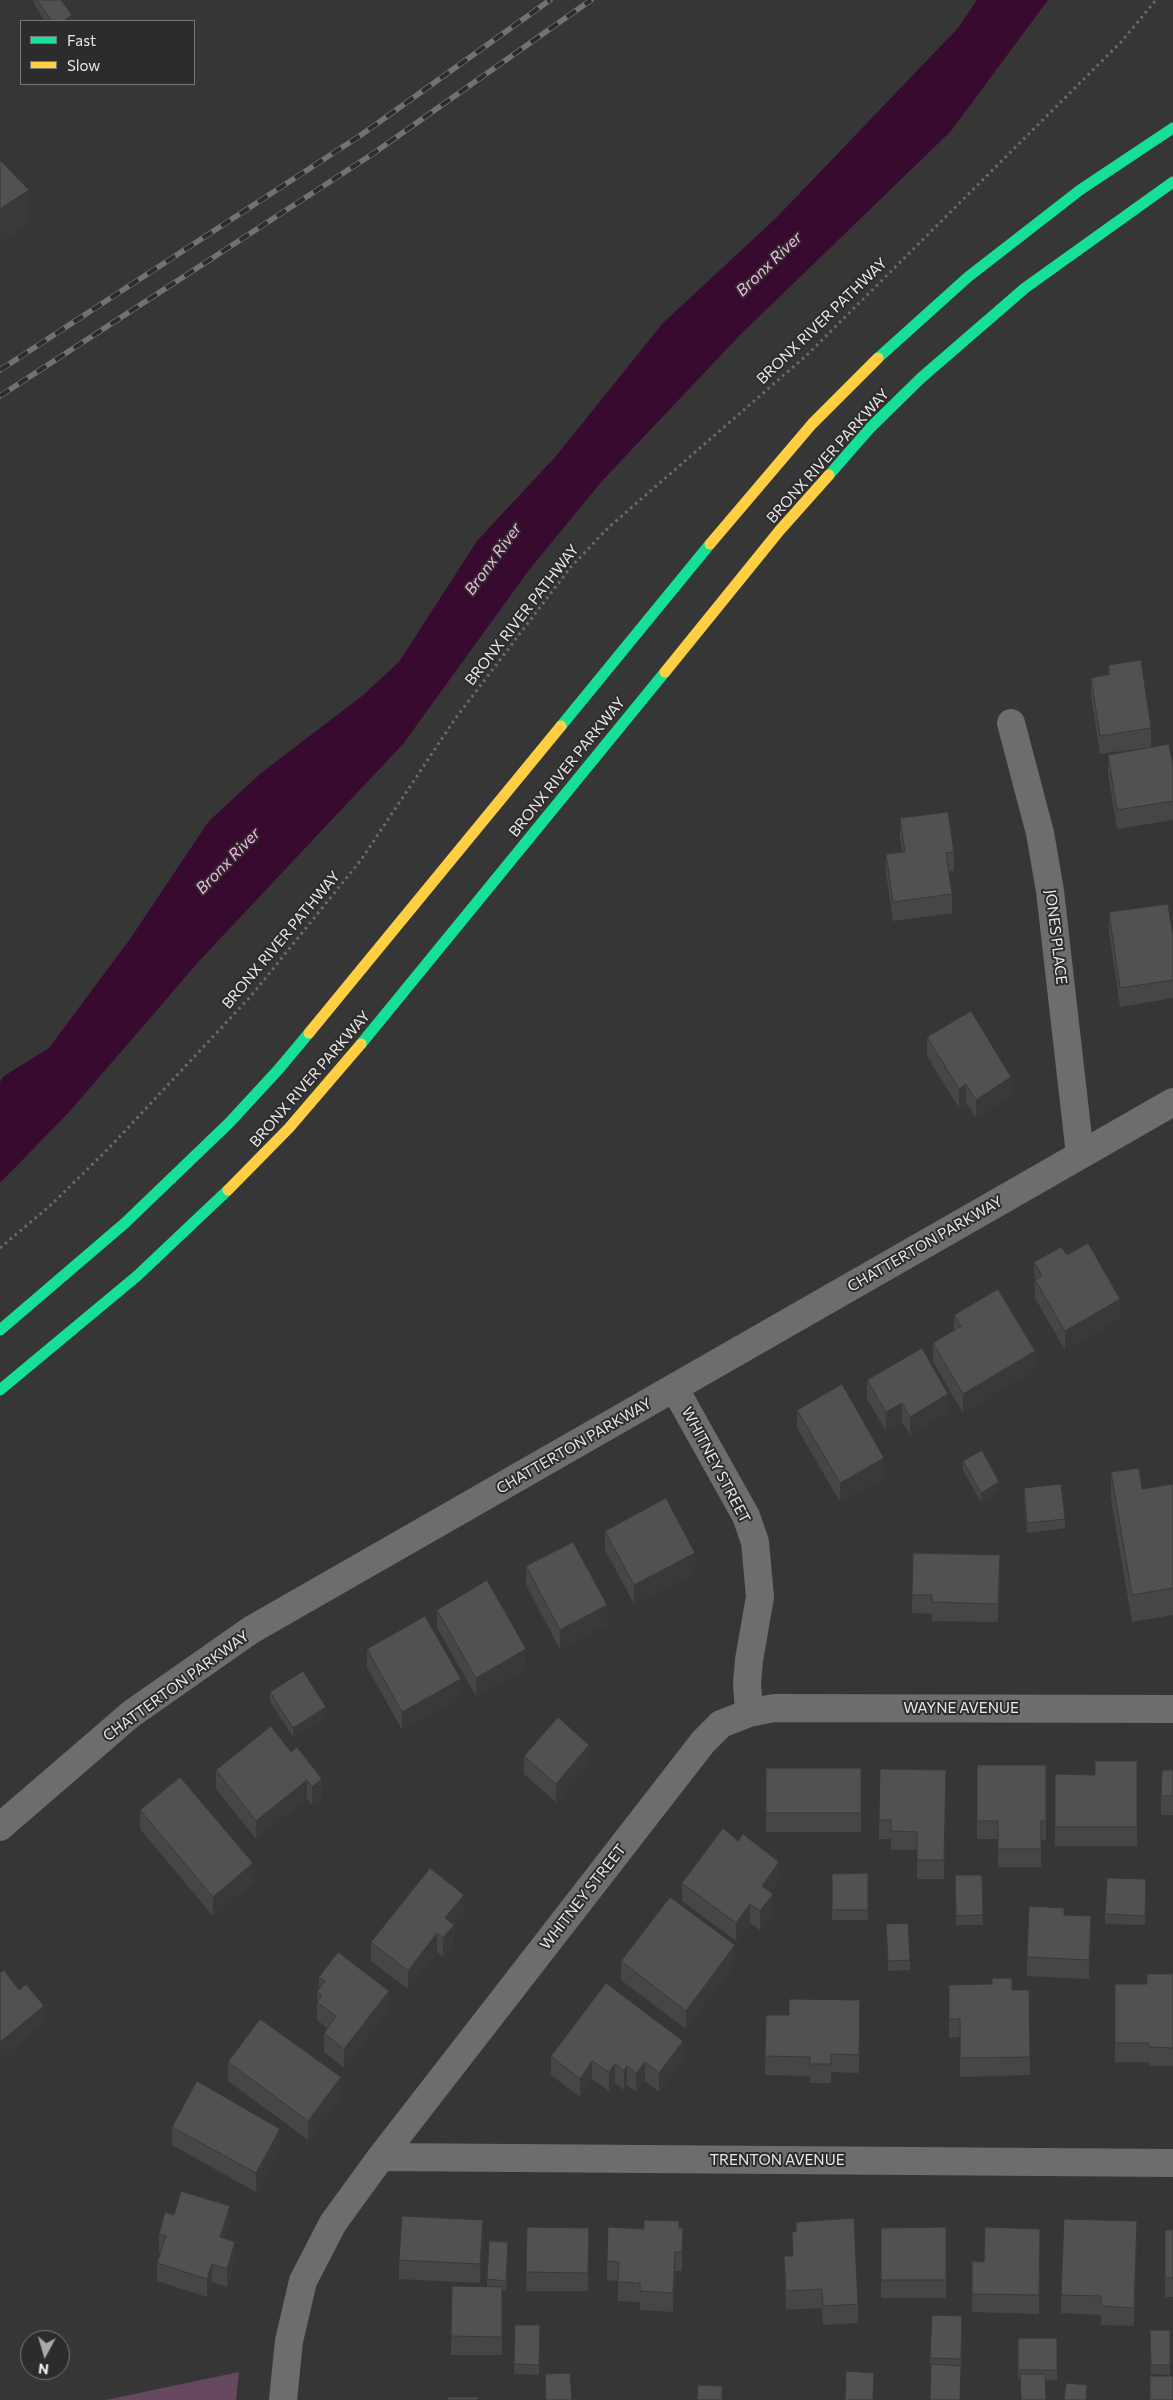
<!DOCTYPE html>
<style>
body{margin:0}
#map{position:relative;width:1173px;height:2400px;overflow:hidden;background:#373637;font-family:Commissioner,sans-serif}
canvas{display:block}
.legend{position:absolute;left:20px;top:20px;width:175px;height:65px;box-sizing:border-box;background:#2e2b2d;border:1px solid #797778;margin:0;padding:6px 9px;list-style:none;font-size:15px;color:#eae8e9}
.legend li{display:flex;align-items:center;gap:10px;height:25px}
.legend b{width:25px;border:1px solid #797778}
.north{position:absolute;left:20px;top:2330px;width:50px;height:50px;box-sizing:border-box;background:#2e2b2d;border:1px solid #797778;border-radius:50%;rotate:186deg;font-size:14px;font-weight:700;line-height:20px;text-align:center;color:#eae8e9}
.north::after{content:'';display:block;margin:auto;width:18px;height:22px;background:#abaaab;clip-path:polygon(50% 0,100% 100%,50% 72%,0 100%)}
</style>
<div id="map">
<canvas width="1173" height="2400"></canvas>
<ul class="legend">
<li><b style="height:6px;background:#16e098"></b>Fast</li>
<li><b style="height:6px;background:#ffcf43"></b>Slow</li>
</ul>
<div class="north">N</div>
</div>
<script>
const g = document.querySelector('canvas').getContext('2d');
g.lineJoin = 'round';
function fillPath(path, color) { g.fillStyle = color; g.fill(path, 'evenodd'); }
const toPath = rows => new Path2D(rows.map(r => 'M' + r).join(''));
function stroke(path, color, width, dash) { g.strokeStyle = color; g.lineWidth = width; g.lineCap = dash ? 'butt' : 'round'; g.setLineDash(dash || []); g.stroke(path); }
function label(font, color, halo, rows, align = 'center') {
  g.font = font + ' Commissioner,sans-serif'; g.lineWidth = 4; g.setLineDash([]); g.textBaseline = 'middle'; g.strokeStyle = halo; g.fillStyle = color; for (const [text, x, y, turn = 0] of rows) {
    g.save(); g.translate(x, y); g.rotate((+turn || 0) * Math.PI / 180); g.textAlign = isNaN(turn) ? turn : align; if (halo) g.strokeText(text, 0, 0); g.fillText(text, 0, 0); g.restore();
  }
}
fillPath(toPath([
 [239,2372,236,2400,106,2400]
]), '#67495f');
fillPath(toPath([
 [977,0,1048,0,951,131,740,335,602,481,529,570,403,744,200,960,70,1111,0,1183,0,1082,4,1076,49,1048,130,939,209,821,261,773,362,696,399,662,477,541,556,456,663,323,776,218,958,28]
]), '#380a2f');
stroke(toPath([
 [0,1248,52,1204,110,1147,251,996,361,860,455,719,570,568,609,527,807,355,1121,42,1156,0]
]), '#6c6c6c', 3, [2.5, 4]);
stroke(toPath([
 [1011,723,1040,833,1050,891,1080,1155],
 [675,1389,746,1516,755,1542,760,1597,749,1660,747,1683,749,1713],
 [0,1827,131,1714,251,1630,1173,1102],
 [381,2157,1173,2163],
 [283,2400,289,2341,303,2281,333,2223,381,2157,703,1742,721,1724,749,1713,774,1708,1173,1709]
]), '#6e6d6e', 28);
stroke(toPath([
 [878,358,968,277,1080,190,1173,128],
 [829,475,871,427,921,378,1025,288,1173,182],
 [561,726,710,544],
 [361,1044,665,672],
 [0,1330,125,1223,229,1123,278,1070,309,1033],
 [0,1390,137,1276,228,1190]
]), '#16e098', 11);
stroke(toPath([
 [710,544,812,424,878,358],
 [665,672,780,530,829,475],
 [309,1033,561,726],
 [228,1190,289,1128,361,1044]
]), '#ffcf43', 11);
const rail = toPath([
 [0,370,361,135,550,0],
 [0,396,371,155,591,0]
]);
stroke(rail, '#737273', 5.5);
stroke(rail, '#2e2b2d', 4, [11]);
fillPath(toPath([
 [34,0,61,0,72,21,45,21,34,4],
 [1108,665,1151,728,1151,747,1100,754,1091,696,1091,678,1108,675],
 [1108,755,1173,766,1173,820,1117,829,1108,773],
 [900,818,954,852,954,871,948,871,952,894,952,913,893,921,886,873,886,854,902,852,900,837],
 [1109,912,1173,936,1173,998,1120,1007,1109,931],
 [927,1037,1011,1096,976,1118,966,1103,959,1108,927,1056],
 [1067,1255,1120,1318,1065,1350,1035,1298,1034,1262],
 [954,1315,1035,1370,963,1413,933,1362,933,1343,954,1330],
 [867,1380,948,1412,910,1435,902,1422,886,1431,867,1399],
 [797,1410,884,1477,840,1502,797,1428],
 [963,1461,999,1491,981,1502,963,1470],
 [1111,1472,1142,1489,1173,1484,1173,1615,1132,1622,1111,1499],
 [1024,1488,1065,1519,1065,1528,1027,1533,1024,1497],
 [605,1531,695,1572,634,1604,605,1550],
 [913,1553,1000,1574,998,1622,932,1621,932,1614,912,1613],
 [526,1566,607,1624,560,1649,526,1585],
 [437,1610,526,1668,476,1696,437,1628],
 [367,1649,461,1697,402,1730,367,1667],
 [270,1692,326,1717,293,1737,270,1701],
 [291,1752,322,1798,312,1805,307,1799,256,1839,216,1789,216,1770],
 [524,1756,589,1764,556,1802,524,1774],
 [1137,1761,1137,1846,1055,1846,1055,1774,1095,1775],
 [977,1765,1046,1765,1046,1840,1041,1840,1041,1867,998,1867,998,1839,977,1839],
 [766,1768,861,1768,861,1832,766,1832],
 [880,1769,946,1770,944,1879,917,1879,917,1850,891,1850,891,1839,879,1839],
 [1173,1770,1173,1815,1161,1815,1161,1796],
 [140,1810,253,1882,213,1916,140,1829],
 [868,1873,868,1920,832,1920,832,1874],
 [955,1875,982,1875,983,1925,956,1925],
 [779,1881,771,1892,773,1913,760,1930,750,1923,736,1941,682,1901,682,1883],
 [1146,1888,1145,1925,1105,1924,1105,1914],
 [464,1914,454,1926,454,1944,443,1957,437,1952,408,1989,371,1961,371,1942],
 [1064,1916,1091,1935,1089,1979,1027,1976,1027,1957],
 [886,1924,910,1960,910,1970,888,1971],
 [621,1961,735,1964,686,2029,621,1980],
 [1173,1974,1173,2066,1149,2066,1149,2062,1115,2062,1115,1984,1147,1984],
 [319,1977,389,2009,344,2068,324,2052,324,2033,327,2028,317,2020,317,1992,319,1989],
 [949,1985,1012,1990,1029,1990,1030,2075,960,2077,960,2037,949,2038],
 [766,2015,860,2019,859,2073,831,2072,831,2083,810,2083,810,2076,765,2075],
 [551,2056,683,2060,659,2092,645,2081,636,2092,627,2085,624,2090,615,2083,609,2091,592,2079,580,2097,551,2075],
 [228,2062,341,2096,308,2140,228,2081],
 [172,2127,280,2147,256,2192,172,2145],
 [174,2215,230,2224,225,2238,235,2260,227,2287,212,2282,207,2297,157,2281,157,2263,160,2253,159,2252,159,2234],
 [527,2227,589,2228,588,2291,526,2291],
 [946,2227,946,2298,881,2298,881,2228],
 [679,2228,683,2247,682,2271,675,2271,673,2312,640,2310,640,2302,618,2301,618,2281,607,2280,607,2261,644,2229],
 [1040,2229,1039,2314,972,2312,972,2294,984,2262],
 [1165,2230,1173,2230,1173,2297,1165,2297],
 [792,2232,858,2304,858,2323,823,2325,822,2308,786,2310,784,2256,793,2256],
 [483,2238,480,2283,399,2279,399,2260],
 [1137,2240,1134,2326,1101,2325,1101,2315,1061,2313,1061,2295],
 [508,2251,506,2290,502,2290,502,2355,451,2355,452,2286,487,2287,487,2279],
 [962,2316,961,2375,930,2368,930,2358],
 [515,2325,540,2325,539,2375,514,2374],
 [1150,2330,1170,2330,1170,2375,1151,2374],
 [1018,2338,1057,2338,1057,2380,1018,2379]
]), '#474647');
fillPath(toPath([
 [72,15,72,21,63,21],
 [29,190,29,224,0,243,0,209],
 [1011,1077,1011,1096,976,1118,976,1100],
 [966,1084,966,1103,959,1108,959,1089],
 [1120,1299,1120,1318,1065,1350,1065,1331],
 [1035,1351,1035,1370,963,1413,963,1394],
 [948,1394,948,1412,910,1435,910,1417],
 [902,1403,902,1422,886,1431,886,1412],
 [884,1458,884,1477,840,1502,840,1483],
 [999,1482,999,1491,981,1502,981,1493],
 [695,1553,695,1572,634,1604,634,1585],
 [1000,1555,1000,1574,998,1622,998,1604],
 [607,1605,607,1624,560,1649,560,1630],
 [526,1649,526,1668,476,1696,476,1678],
 [461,1679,461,1697,402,1730,402,1712],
 [326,1707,326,1717,293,1737,293,1728],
 [589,1745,589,1764,556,1802,556,1784],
 [322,1779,322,1798,312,1805,312,1787],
 [307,1780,307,1799,256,1839,256,1821],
 [779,1862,779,1881,762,1904,762,1886],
 [253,1863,253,1882,213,1916,213,1897],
 [773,1894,773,1913,760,1930,760,1911],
 [464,1895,464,1914,454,1926,454,1944,443,1957,443,1938,445,1918],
 [750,1904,750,1923,736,1941,736,1923],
 [1091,1916,1091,1935,1089,1979,1089,1960],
 [437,1933,437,1952,408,1989,408,1971],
 [735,1945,735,1964,686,2029,686,2011],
 [389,1991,389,2009,344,2068,344,2049],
 [44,2006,44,2024,0,2060,0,2042],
 [683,2041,683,2060,659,2092,659,2073],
 [592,2061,592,2079,580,2097,580,2079],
 [645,2062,645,2081,636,2092,636,2073],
 [615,2064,615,2083,609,2091,609,2072],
 [627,2066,627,2085,624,2090,624,2071],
 [341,2077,341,2096,308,2140,308,2121],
 [280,2129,280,2147,256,2192,256,2173],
 [230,2206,230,2224,220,2255,220,2237],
 [483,2220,483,2238,480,2283,480,2264],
 [1137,2221,1137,2240,1134,2326,1134,2308],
 [683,2228,683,2247,682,2271,682,2252],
 [235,2242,235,2260,227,2287,227,2269],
 [675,2252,675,2271,673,2312,673,2293],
 [212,2264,212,2282,207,2297,207,2279]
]), '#393939');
const building = toPath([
 [37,0,61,0,72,15,63,21,52,21,37,0],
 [0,160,29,190,0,209,0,160],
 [1141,660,1151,728,1100,736,1091,678,1110,674,1108,665,1141,660],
 [1169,744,1173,766,1173,801,1117,810,1108,755,1169,744],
 [948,812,954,852,946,853,952,894,893,902,886,854,905,852,900,818,948,812],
 [1168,904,1173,936,1173,980,1120,988,1109,912,1168,904],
 [971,1011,1011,1077,976,1100,966,1084,959,1089,927,1037,971,1011],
 [1088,1243,1120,1299,1065,1331,1035,1280,1042,1276,1034,1262,1061,1247,1067,1255,1088,1243],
 [998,1289,1035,1351,963,1394,933,1343,961,1326,954,1315,998,1289],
 [922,1348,948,1394,910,1417,902,1403,886,1412,867,1380,922,1348],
 [842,1384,884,1458,840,1483,797,1410,842,1384],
 [982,1450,999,1482,981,1493,963,1461,982,1450],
 [1139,1468,1142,1489,1173,1484,1173,1588,1132,1595,1111,1472,1139,1468],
 [1061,1484,1065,1519,1027,1523,1024,1488,1061,1484],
 [666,1498,695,1553,634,1585,605,1531,666,1498],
 [573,1542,607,1605,560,1630,526,1566,573,1542],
 [913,1553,1000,1555,998,1604,932,1602,932,1595,912,1595,913,1553],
 [487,1580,526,1649,476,1678,437,1610,487,1580],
 [425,1616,461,1679,402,1712,367,1649,425,1616],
 [303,1671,326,1707,293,1728,270,1692,303,1671],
 [558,1717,589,1745,556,1784,524,1756,558,1717],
 [271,1726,291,1752,297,1747,322,1779,312,1787,307,1780,256,1821,216,1770,271,1726],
 [1095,1761,1137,1761,1137,1827,1055,1827,1055,1774,1095,1775,1095,1761],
 [977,1765,1046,1765,1046,1821,1041,1821,1041,1849,998,1849,998,1821,977,1821,977,1765],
 [766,1768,861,1768,861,1813,766,1813,766,1768],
 [880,1769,946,1770,944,1860,917,1860,917,1832,891,1831,891,1820,879,1820,880,1769],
 [1162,1770,1173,1770,1173,1796,1161,1796,1162,1770],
 [180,1777,253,1863,213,1897,140,1810,180,1777],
 [723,1828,738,1841,743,1834,779,1862,762,1886,773,1894,760,1911,750,1904,736,1923,682,1883,723,1828],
 [430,1868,464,1895,445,1918,454,1925,443,1938,437,1933,408,1971,371,1942,430,1868],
 [868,1873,868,1910,832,1910,832,1874,868,1873],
 [955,1875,982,1875,983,1915,956,1916,955,1875],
 [1107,1878,1146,1879,1145,1916,1105,1914,1107,1878],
 [670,1897,735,1945,686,2011,621,1961,670,1897],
 [1029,1906,1064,1908,1064,1915,1091,1916,1089,1960,1027,1957,1029,1906],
 [908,1923,910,1960,888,1961,886,1924,908,1923],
 [338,1952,389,1991,344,2049,324,2033,336,2016,317,2002,322,1996,317,1992,325,1981,319,1977,338,1952],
 [4,1970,19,1990,26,1984,44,2006,0,2042,0,1973,4,1970],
 [1147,1974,1173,1974,1173,2048,1149,2047,1149,2043,1115,2043,1115,1984,1147,1984,1147,1974],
 [992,1978,1012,1978,1012,1990,1029,1990,1030,2057,960,2058,960,2019,949,2019,949,1985,992,1984,992,1978],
 [606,1983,683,2041,659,2073,645,2062,636,2073,627,2066,624,2071,615,2064,609,2072,592,2061,580,2079,551,2056,606,1983],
 [789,1999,860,2000,859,2055,831,2054,831,2064,810,2064,810,2057,765,2056,766,2015,789,2015,789,1999],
 [260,2019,341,2077,308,2121,228,2062,260,2019],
 [197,2081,280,2129,256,2173,172,2127,197,2081],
 [181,2191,230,2206,220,2237,235,2242,227,2269,212,2264,207,2279,157,2263,166,2236,159,2234,165,2212,174,2215,181,2191],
 [402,2216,483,2220,480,2264,399,2260,402,2216],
 [854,2218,858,2304,823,2306,822,2289,786,2291,784,2256,793,2256,792,2232,796,2232,796,2222,854,2218],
 [1064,2219,1137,2221,1134,2308,1101,2306,1101,2296,1061,2295,1064,2219],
 [644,2220,679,2221,679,2228,683,2228,682,2252,675,2252,673,2293,640,2291,640,2283,618,2282,619,2262,607,2261,608,2227,644,2229,644,2220],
 [527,2227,589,2228,588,2273,526,2272,527,2227],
 [946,2227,946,2280,881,2280,881,2228,946,2227],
 [985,2227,1040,2229,1039,2295,972,2294,972,2261,984,2262,985,2227],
 [1165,2230,1173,2230,1173,2278,1165,2278,1165,2230],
 [489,2241,508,2242,506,2281,487,2279,489,2241],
 [452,2286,502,2287,502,2337,451,2336,452,2286],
 [932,2315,962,2316,961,2359,930,2358,932,2315],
 [515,2325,540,2325,539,2365,514,2364,515,2325],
 [1150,2330,1170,2330,1170,2365,1151,2365,1150,2330],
 [1018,2338,1057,2338,1057,2370,1018,2370,1018,2338],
 [931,2364,961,2366,960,2400,930,2400,931,2364],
 [846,2371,874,2373,873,2400,845,2400,846,2371],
 [570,2373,572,2400,546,2400,545,2374,570,2373],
 [1020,2374,1045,2374,1046,2400,1021,2400,1020,2374],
 [1150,2376,1173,2376,1173,2400,1150,2400,1150,2376],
 [1066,2383,1087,2385,1086,2400,1064,2400,1066,2383],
 [698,2385,722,2386,722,2400,697,2400,698,2385],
 [448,2397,478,2397,478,2400,448,2400,448,2397]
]);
fillPath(building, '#525152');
stroke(building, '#393939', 1);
label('15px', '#eae8e9', '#2e2b2d', [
 ["BRONX RIVER PATHWAY",822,321,-44],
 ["BRONX RIVER PARKWAY",828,456,-48],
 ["BRONX RIVER PATHWAY",522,615,-52],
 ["BRONX RIVER PARKWAY",567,767,-51],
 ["JONES PLACE",1056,937,83],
 ["BRONX RIVER PATHWAY",281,940,-50],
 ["BRONX RIVER PARKWAY",310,1079,-49],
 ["CHATTERTON PARKWAY",925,1244,-30],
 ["CHATTERTON PARKWAY",574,1446,-30],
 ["WHITNEY STREET",716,1465,62],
 ["CHATTERTON PARKWAY",176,1686,-36],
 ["WAYNE AVENUE",961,1708],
 ["WHITNEY STREET",583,1897,-52],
 ["TRENTON AVENUE",777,2160]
]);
label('italic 16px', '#f8b5e4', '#2e2b2d', [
 ["Bronx River",769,264,-44],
 ["Bronx River",493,559,-54],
 ["Bronx River",228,861,-46]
]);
</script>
